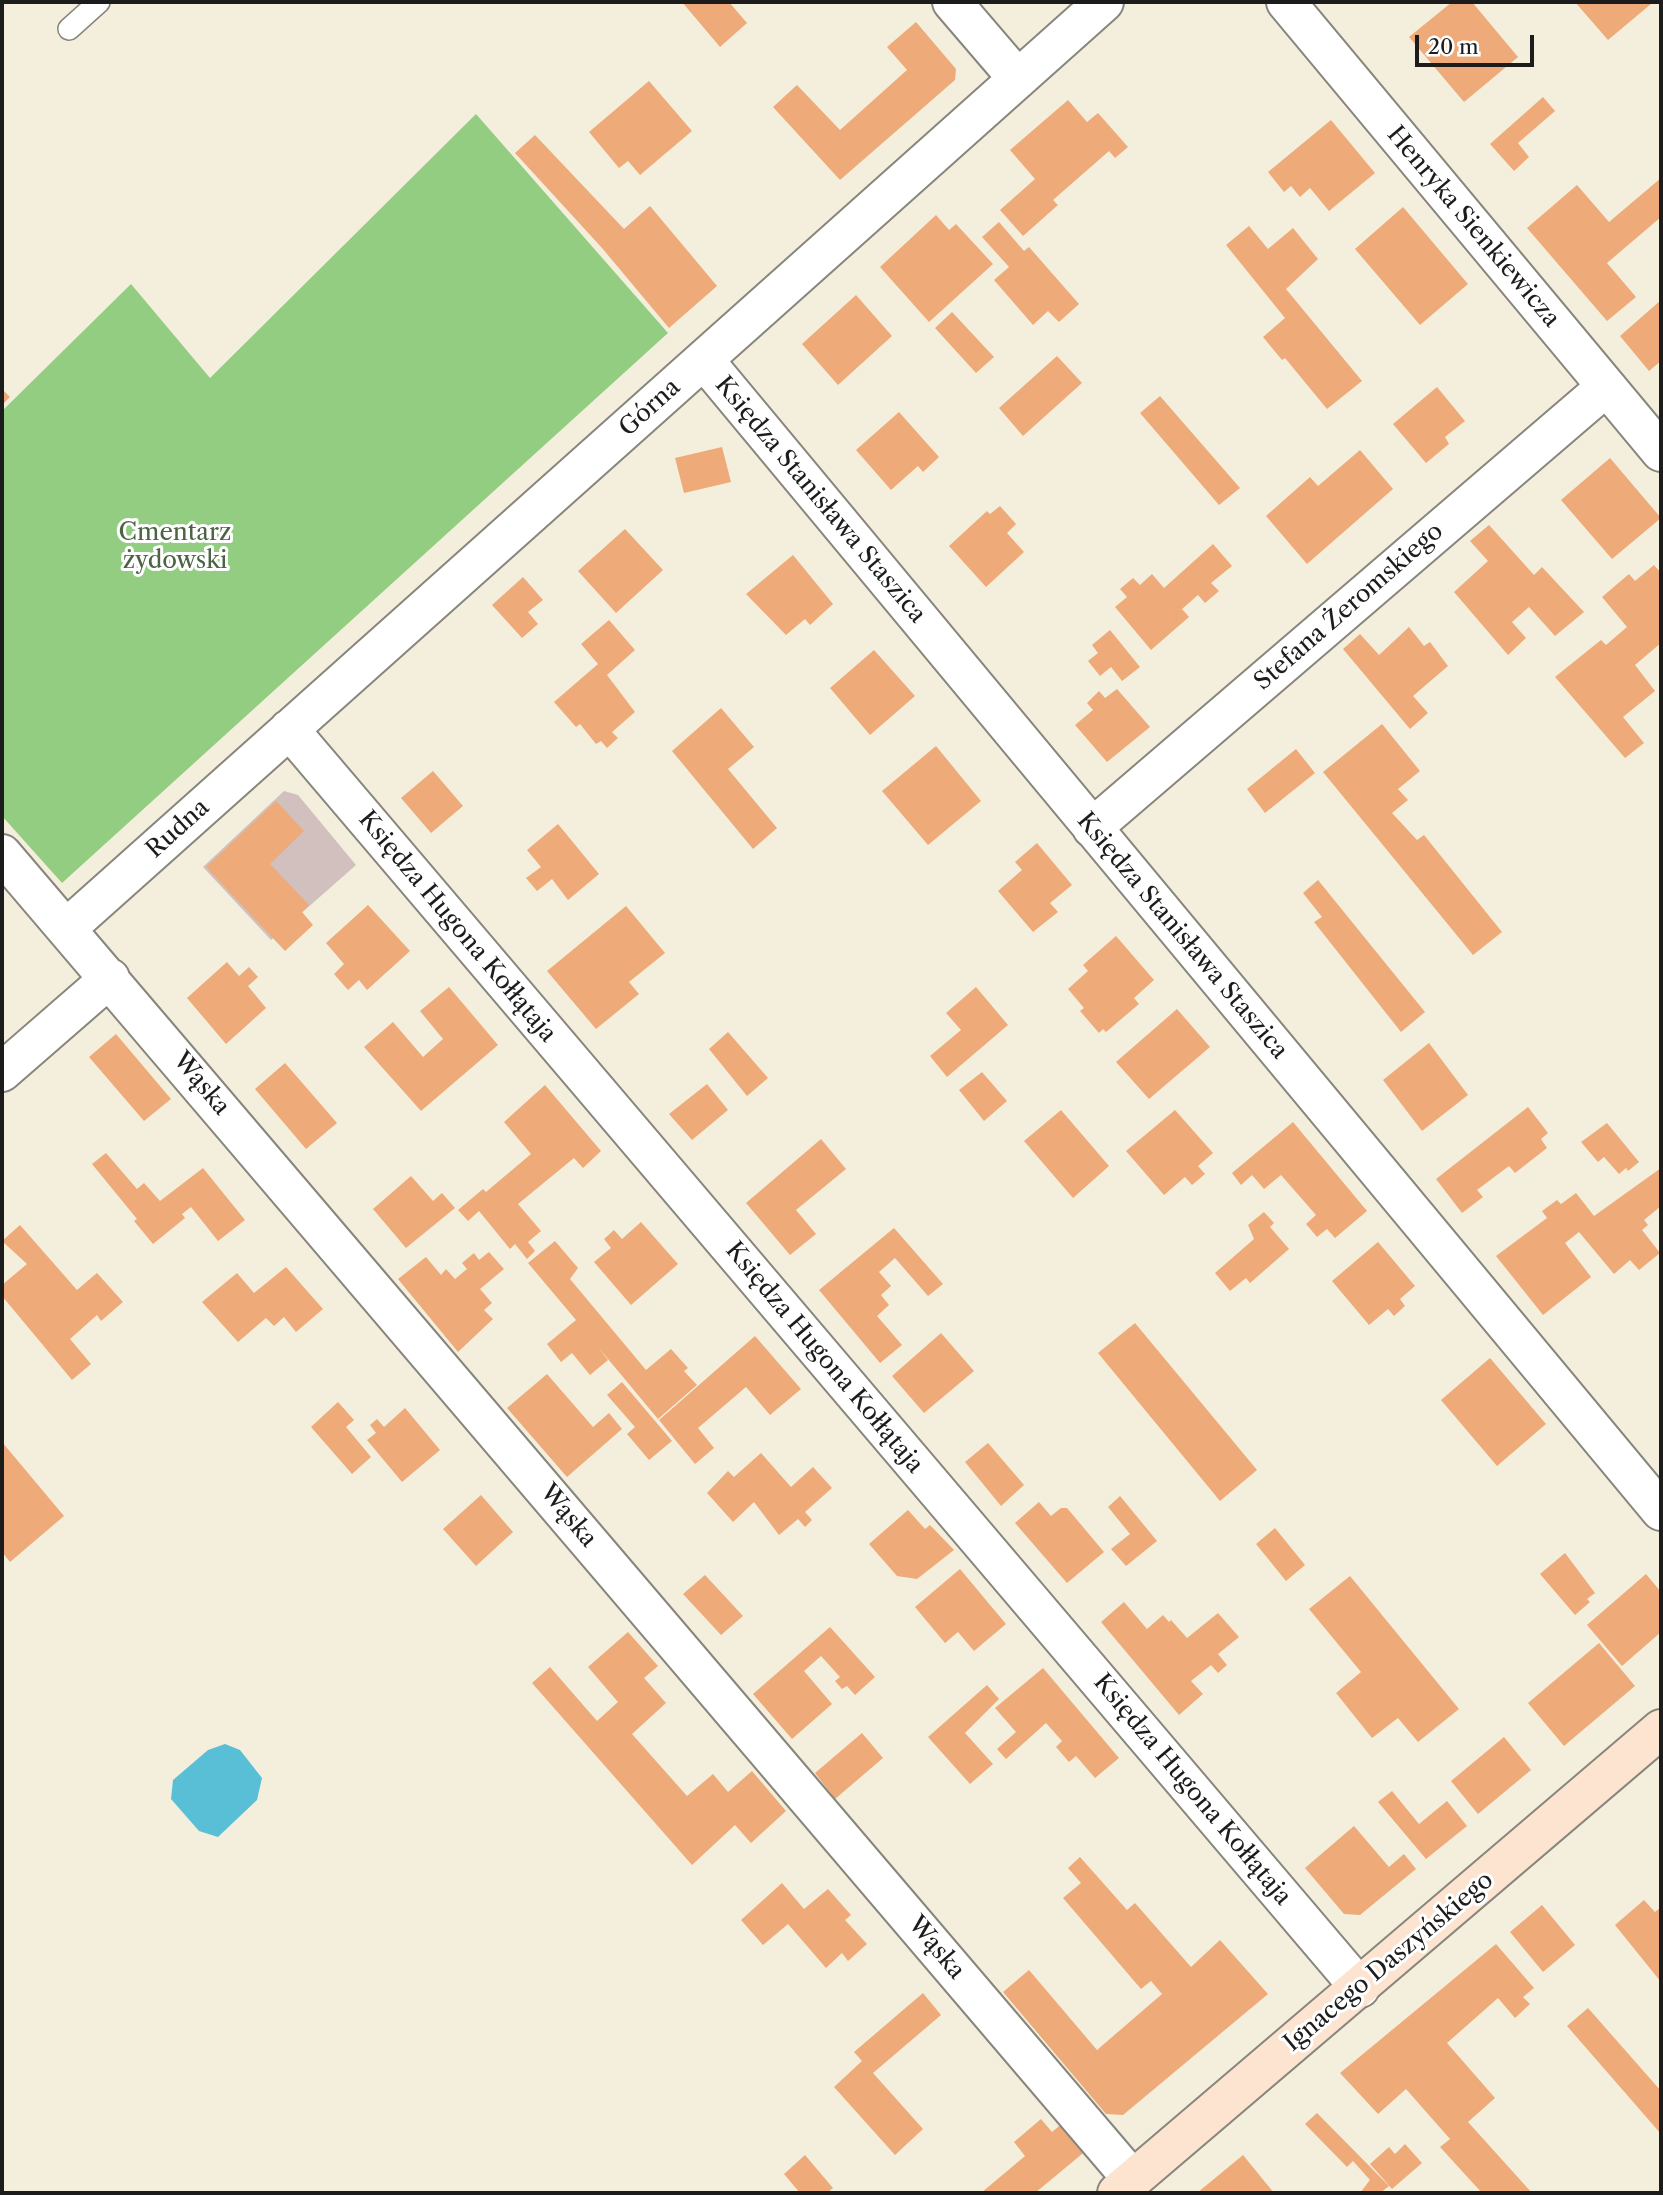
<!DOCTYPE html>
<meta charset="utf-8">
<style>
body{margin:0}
#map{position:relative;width:1663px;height:2195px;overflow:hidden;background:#f4efdc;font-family:"Libre Caslon Text",serif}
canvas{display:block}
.frame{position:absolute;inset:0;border:4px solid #1c1c1c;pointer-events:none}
.scale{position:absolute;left:1415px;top:35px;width:119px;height:32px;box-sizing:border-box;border:4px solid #1c1c1c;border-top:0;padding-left:9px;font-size:21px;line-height:24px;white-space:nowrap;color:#1c1c1c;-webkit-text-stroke:5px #fff;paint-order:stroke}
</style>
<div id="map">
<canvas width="1663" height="2195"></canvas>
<div class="frame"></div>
<div class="scale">20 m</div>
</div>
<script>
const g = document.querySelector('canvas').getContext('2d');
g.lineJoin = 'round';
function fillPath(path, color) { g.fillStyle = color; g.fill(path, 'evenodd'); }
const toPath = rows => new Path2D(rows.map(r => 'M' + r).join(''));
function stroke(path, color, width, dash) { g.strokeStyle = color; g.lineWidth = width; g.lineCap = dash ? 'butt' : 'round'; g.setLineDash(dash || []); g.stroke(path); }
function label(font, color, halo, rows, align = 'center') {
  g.font = font + ' "Libre Caslon Text",serif'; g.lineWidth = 6; g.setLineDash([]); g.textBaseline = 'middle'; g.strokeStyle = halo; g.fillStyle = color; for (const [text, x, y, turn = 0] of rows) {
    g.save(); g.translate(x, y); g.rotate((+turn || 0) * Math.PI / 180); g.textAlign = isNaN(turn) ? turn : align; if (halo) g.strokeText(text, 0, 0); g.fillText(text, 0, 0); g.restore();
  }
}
fillPath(toPath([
 [284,791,298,795,356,865,271,940,203,867]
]), '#d1c0bd');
fillPath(toPath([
 [476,114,668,333,62,883,2,816,2,411,131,284,210,378]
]), '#93cd81');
fillPath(toPath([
 [225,1744,240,1750,262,1778,257,1800,218,1837,199,1831,171,1799,173,1780,208,1750]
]), '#59bfd7');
fillPath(toPath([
 [682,2,729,2,747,23,720,47],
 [1452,2,1472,2,1518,57,1464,102,1409,37],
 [1575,2,1649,2,1651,4,1608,40],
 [916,22,956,69,955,80,840,180,773,107,797,85,840,130,907,70,887,47],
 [649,81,692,131,640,175,628,161,619,168,589,132],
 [1543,97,1555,111,1518,143,1529,157,1514,171,1490,144],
 [1068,100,1087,122,1098,113,1128,147,1115,158,1109,151,1053,200,1058,205,1023,236,1000,210,1035,179,1010,150],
 [1331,120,1375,173,1329,211,1310,188,1300,197,1291,186,1284,192,1268,172],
 [535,135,624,229,650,206,717,286,669,328,602,248,515,153],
 [1661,178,1661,217,1607,263,1636,297,1607,321,1527,228,1577,185,1609,222],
 [1403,207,1468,284,1420,325,1355,249],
 [936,215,949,230,956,224,993,264,929,322,880,267],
 [999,222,1024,251,1029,247,1079,304,1059,322,1048,311,1033,325,994,280,1009,267,982,237],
 [1249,226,1268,249,1293,228,1318,259,1286,289,1362,381,1327,409,1285,358,1282,360,1263,337,1285,318,1226,245],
 [856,295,892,336,838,385,802,344],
 [1661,300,1661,361,1649,371,1620,336],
 [952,312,994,357,976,373,935,328],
 [1057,356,1082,383,1023,436,999,408],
 [1437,387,1465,421,1445,437,1449,444,1426,463,1393,424],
 [2,389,10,397,2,405],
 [1160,396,1240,488,1219,505,1140,413],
 [899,412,939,457,923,472,918,466,891,490,856,450],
 [722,447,731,482,684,493,675,458],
 [1360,450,1393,489,1307,564,1266,516,1310,477,1318,486],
 [1610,458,1661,518,1612,559,1561,500],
 [1000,506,1016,524,1007,533,1024,552,986,587,949,546,987,511,990,514],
 [1489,525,1534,575,1542,567,1584,612,1555,636,1529,607,1512,622,1526,638,1508,655,1454,592,1488,561,1470,541],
 [625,529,663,570,616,613,578,571],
 [1213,544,1232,566,1211,583,1219,591,1205,603,1198,595,1182,609,1189,617,1151,650,1115,607,1127,597,1120,589,1133,578,1140,585,1152,574,1164,588],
 [793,555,833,604,810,625,805,619,786,635,746,594],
 [1654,565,1661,573,1661,643,1635,665,1655,691,1623,717,1644,743,1625,758,1555,677,1601,640,1606,645,1627,627,1602,597,1629,574,1635,581],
 [523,577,543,600,528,612,538,624,522,638,492,605],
 [609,620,635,650,607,675,635,712,612,732,618,738,607,748,601,741,596,744,580,724,576,727,554,702,598,664,581,644],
 [1409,627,1424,646,1430,642,1448,666,1413,696,1428,713,1410,729,1343,649,1360,634,1379,655],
 [1110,630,1140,667,1122,681,1111,667,1100,676,1088,661,1098,653,1092,645],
 [874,650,915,696,870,735,830,688],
 [1117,689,1150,727,1107,762,1075,725,1093,710,1087,703,1099,691,1105,698],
 [721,708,754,747,728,769,777,828,753,849,672,751],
 [1382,724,1420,771,1398,789,1408,800,1392,813,1417,840,1424,835,1502,932,1473,955,1323,772],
 [936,746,981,801,928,845,882,791],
 [1296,749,1315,773,1265,813,1247,789],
 [433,771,463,806,431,833,401,798],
 [276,801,304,831,270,864,309,905,302,912,313,925,285,951,206,867],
 [558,824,599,874,568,900,552,879,537,891,526,878,541,867,527,850],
 [1037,843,1072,885,1050,903,1058,912,1033,932,998,891,1022,870,1015,862],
 [1318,880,1425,1012,1401,1032,1314,922,1322,917,1303,893],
 [368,905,410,951,367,990,359,980,348,990,334,974,344,964,326,943],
 [626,906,665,953,629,982,639,994,596,1029,547,971],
 [1116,936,1154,980,1134,998,1139,1004,1106,1032,1103,1029,1099,1033,1080,1011,1084,1008,1068,989,1088,971,1083,965],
 [227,962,239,976,249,967,258,977,248,986,266,1008,226,1044,187,998],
 [449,987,498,1045,421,1111,364,1047,393,1022,423,1057,443,1039,420,1011],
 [976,987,1008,1025,947,1077,930,1056,961,1030,946,1013],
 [1177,1009,1210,1047,1149,1099,1116,1062],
 [728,1032,768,1078,747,1096,709,1049],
 [116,1034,171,1099,144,1121,89,1057],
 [1429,1043,1468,1095,1422,1131,1383,1080],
 [285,1063,337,1123,306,1149,255,1089],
 [982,1072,1007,1101,984,1121,959,1090],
 [707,1084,728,1110,692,1140,669,1114],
 [545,1085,601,1151,583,1168,574,1158,518,1204,541,1231,528,1242,535,1251,527,1259,515,1244,510,1249,479,1211,468,1221,458,1210,483,1189,486,1192,531,1154,504,1122],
 [1528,1107,1548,1133,1541,1139,1547,1148,1515,1173,1509,1166,1477,1190,1483,1197,1462,1213,1436,1179],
 [1061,1110,1109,1166,1073,1198,1024,1141],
 [1175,1110,1213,1153,1198,1166,1205,1174,1192,1185,1185,1177,1164,1195,1126,1151],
 [1293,1122,1367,1211,1335,1238,1327,1229,1317,1237,1306,1224,1316,1215,1281,1175,1264,1189,1252,1175,1241,1185,1232,1173],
 [1607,1123,1639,1162,1628,1171,1626,1168,1619,1174,1604,1157,1598,1162,1581,1142],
 [821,1139,846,1169,796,1210,816,1234,790,1255,746,1203],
 [106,1153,137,1189,144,1183,160,1201,203,1168,245,1220,218,1241,191,1207,182,1214,185,1218,153,1244,134,1221,137,1219,92,1164],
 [1661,1168,1661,1206,1644,1220,1648,1225,1642,1230,1660,1253,1639,1270,1630,1260,1614,1274,1579,1232,1565,1243,1591,1277,1543,1315,1496,1256,1547,1218,1542,1211,1557,1200,1561,1204,1576,1193,1594,1216],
 [411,1176,433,1201,442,1193,455,1208,406,1248,373,1209],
 [1264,1212,1274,1223,1270,1227,1289,1249,1250,1283,1246,1278,1230,1291,1215,1273,1254,1239,1248,1225],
 [641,1222,678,1264,631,1305,594,1262,611,1248,604,1239,614,1230,622,1239],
 [20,1225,77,1290,97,1273,123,1302,101,1321,97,1315,70,1339,91,1364,72,1380,2,1296,2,1285,27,1264,2,1241],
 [894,1228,943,1284,928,1296,895,1258,879,1272,891,1286,881,1295,889,1305,877,1316,902,1345,880,1363,819,1290],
 [555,1241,578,1268,570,1279,646,1370,671,1349,688,1368,684,1371,697,1385,658,1419,598,1347,608,1360,590,1375,572,1353,561,1362,547,1344,576,1320,528,1263],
 [1378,1242,1415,1286,1400,1299,1405,1306,1394,1316,1388,1309,1369,1325,1332,1281],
 [489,1252,504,1269,480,1289,492,1303,484,1310,493,1319,458,1352,398,1279,426,1257,441,1275,446,1269,455,1279,467,1269,462,1263,474,1253,479,1260],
 [286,1267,323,1309,296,1332,284,1317,274,1326,266,1318,238,1342,202,1302,237,1273,254,1293],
 [1135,1323,1257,1470,1220,1501,1098,1353],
 [941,1333,974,1371,924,1413,892,1376],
 [755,1336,801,1389,770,1415,746,1387,698,1428,714,1448,695,1464,659,1420],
 [1490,1358,1546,1424,1497,1466,1441,1400],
 [547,1374,593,1427,609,1413,622,1429,567,1477,507,1408],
 [622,1382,672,1441,649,1460,627,1434,635,1427,607,1395],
 [338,1402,354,1420,346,1427,371,1457,352,1474,311,1427],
 [405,1408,440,1450,402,1482,367,1440,376,1433,370,1425,377,1419,384,1427],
 [2,1442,64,1516,10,1562,2,1552],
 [988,1443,1024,1485,1001,1506,965,1462],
 [761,1453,791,1487,813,1467,832,1488,805,1512,812,1520,805,1527,798,1519,779,1535,754,1502,733,1522,707,1493,728,1471,734,1477],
 [481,1495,513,1532,476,1566,443,1529],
 [1120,1496,1157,1541,1126,1566,1111,1549,1130,1534,1108,1507],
 [1039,1502,1051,1516,1061,1508,1067,1508,1104,1552,1067,1583,1015,1523],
 [908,1510,925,1529,930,1525,954,1550,917,1579,897,1576,869,1544],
 [1275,1528,1305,1565,1286,1581,1256,1544],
 [1565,1553,1595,1593,1587,1599,1590,1602,1575,1615,1540,1574],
 [960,1569,1006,1624,974,1651,958,1632,945,1643,915,1607],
 [1646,1574,1661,1592,1661,1632,1622,1666,1587,1625],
 [705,1575,743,1616,721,1635,683,1594],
 [1350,1576,1459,1709,1418,1742,1398,1718,1372,1738,1336,1693,1361,1672,1309,1609],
 [1124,1602,1147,1629,1163,1615,1169,1622,1171,1620,1187,1638,1218,1613,1239,1637,1218,1654,1227,1665,1218,1673,1211,1665,1191,1681,1203,1694,1179,1715,1101,1622],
 [830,1627,875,1677,855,1695,847,1686,842,1689,835,1681,840,1677,821,1656,804,1671,832,1704,792,1739,753,1694],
 [628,1632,658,1666,644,1678,666,1703,632,1734,687,1796,713,1774,728,1792,752,1771,786,1811,751,1843,735,1825,692,1865,532,1683,550,1667,597,1721,618,1702,588,1667],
 [1599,1643,1635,1686,1564,1746,1528,1703],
 [1043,1668,1119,1758,1095,1778,1076,1756,1069,1762,1056,1747,1062,1741,1046,1723,1006,1759,997,1749,1016,1732,995,1708],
 [987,1685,999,1699,965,1733,993,1764,970,1784,928,1737],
 [862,1733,883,1758,835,1799,815,1773],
 [1504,1737,1531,1770,1478,1814,1451,1781],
 [1392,1791,1419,1824,1447,1801,1467,1826,1426,1859,1378,1802],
 [1354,1826,1389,1867,1404,1854,1416,1869,1360,1915,1344,1914,1305,1868],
 [1080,1857,1127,1910,1135,1903,1191,1967,1220,1940,1268,1994,1123,2115,1106,2114,1003,1992,1029,1970,1097,2050,1162,1994,1151,1981,1141,1989,1063,1898,1081,1883,1068,1868],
 [782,1883,804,1909,828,1889,851,1915,845,1920,867,1944,848,1961,842,1953,826,1968,788,1924,763,1945,741,1920],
 [1644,1900,1655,1912,1661,1907,1661,1982,1615,1925],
 [1542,1905,1575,1945,1543,1972,1510,1932],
 [1496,1944,1534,1988,1523,1997,1530,2004,1515,2018,1498,1998,1447,2043,1495,2098,1468,2122,1532,2193,1482,2193,1440,2147,1450,2139,1406,2089,1378,2114,1340,2073],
 [923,1993,941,2015,873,2073,923,2129,895,2155,834,2087,862,2061,854,2052],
 [1588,2008,1661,2091,1661,2134,1567,2026],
 [1317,2113,1389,2186,1380,2193,1360,2193,1370,2180,1353,2161,1347,2167,1305,2124],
 [1041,2119,1052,2132,1064,2122,1088,2149,1035,2193,981,2193,1025,2156,1014,2142],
 [1405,2144,1422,2163,1392,2189,1370,2164,1389,2147,1395,2154],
 [805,2155,833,2188,827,2193,800,2193,784,2174],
 [1243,2155,1274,2193,1197,2193]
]), '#eeaa78');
const lane = toPath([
 [69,29,99,2]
]);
const street = toPath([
 [952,2,1018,79],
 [1286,2,1661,452],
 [704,360,1661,1511],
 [289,729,1360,1988],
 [1092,828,1606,387],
 [2,854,1133,2180],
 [67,928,1104,2],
 [2,1072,110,978]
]);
const secondary = toPath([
 [1117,2193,1661,1729]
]);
stroke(lane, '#88867c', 24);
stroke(street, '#88867c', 42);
stroke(secondary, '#88867c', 42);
stroke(lane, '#fff', 21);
stroke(street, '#fff', 38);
stroke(secondary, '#fde4d1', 38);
label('24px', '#1c1c1c', '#fff', [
 ["Henryka Sienkiewicza",1473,227,50],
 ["Górna",650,408,-42],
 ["Księdza Stanisława Staszica",820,500,50],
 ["Stefana Żeromskiego",1349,607,-41],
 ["Rudna",178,829,-42],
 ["Księdza Hugona Kołłątaja",457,927,50],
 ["Księdza Stanisława Staszica",1182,936,50],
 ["Wąska",201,1084,50],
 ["Księdza Hugona Kołłątaja",824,1358,50],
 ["Wąska",568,1516,50],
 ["Księdza Hugona Kołłątaja",1192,1790,50],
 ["Wąska",936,1948,50],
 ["Ignacego Daszyńskiego",1389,1962,-40]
]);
label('24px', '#4c6344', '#fff', [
 ["Cmentarz",175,533],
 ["żydowski",175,561]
]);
</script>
